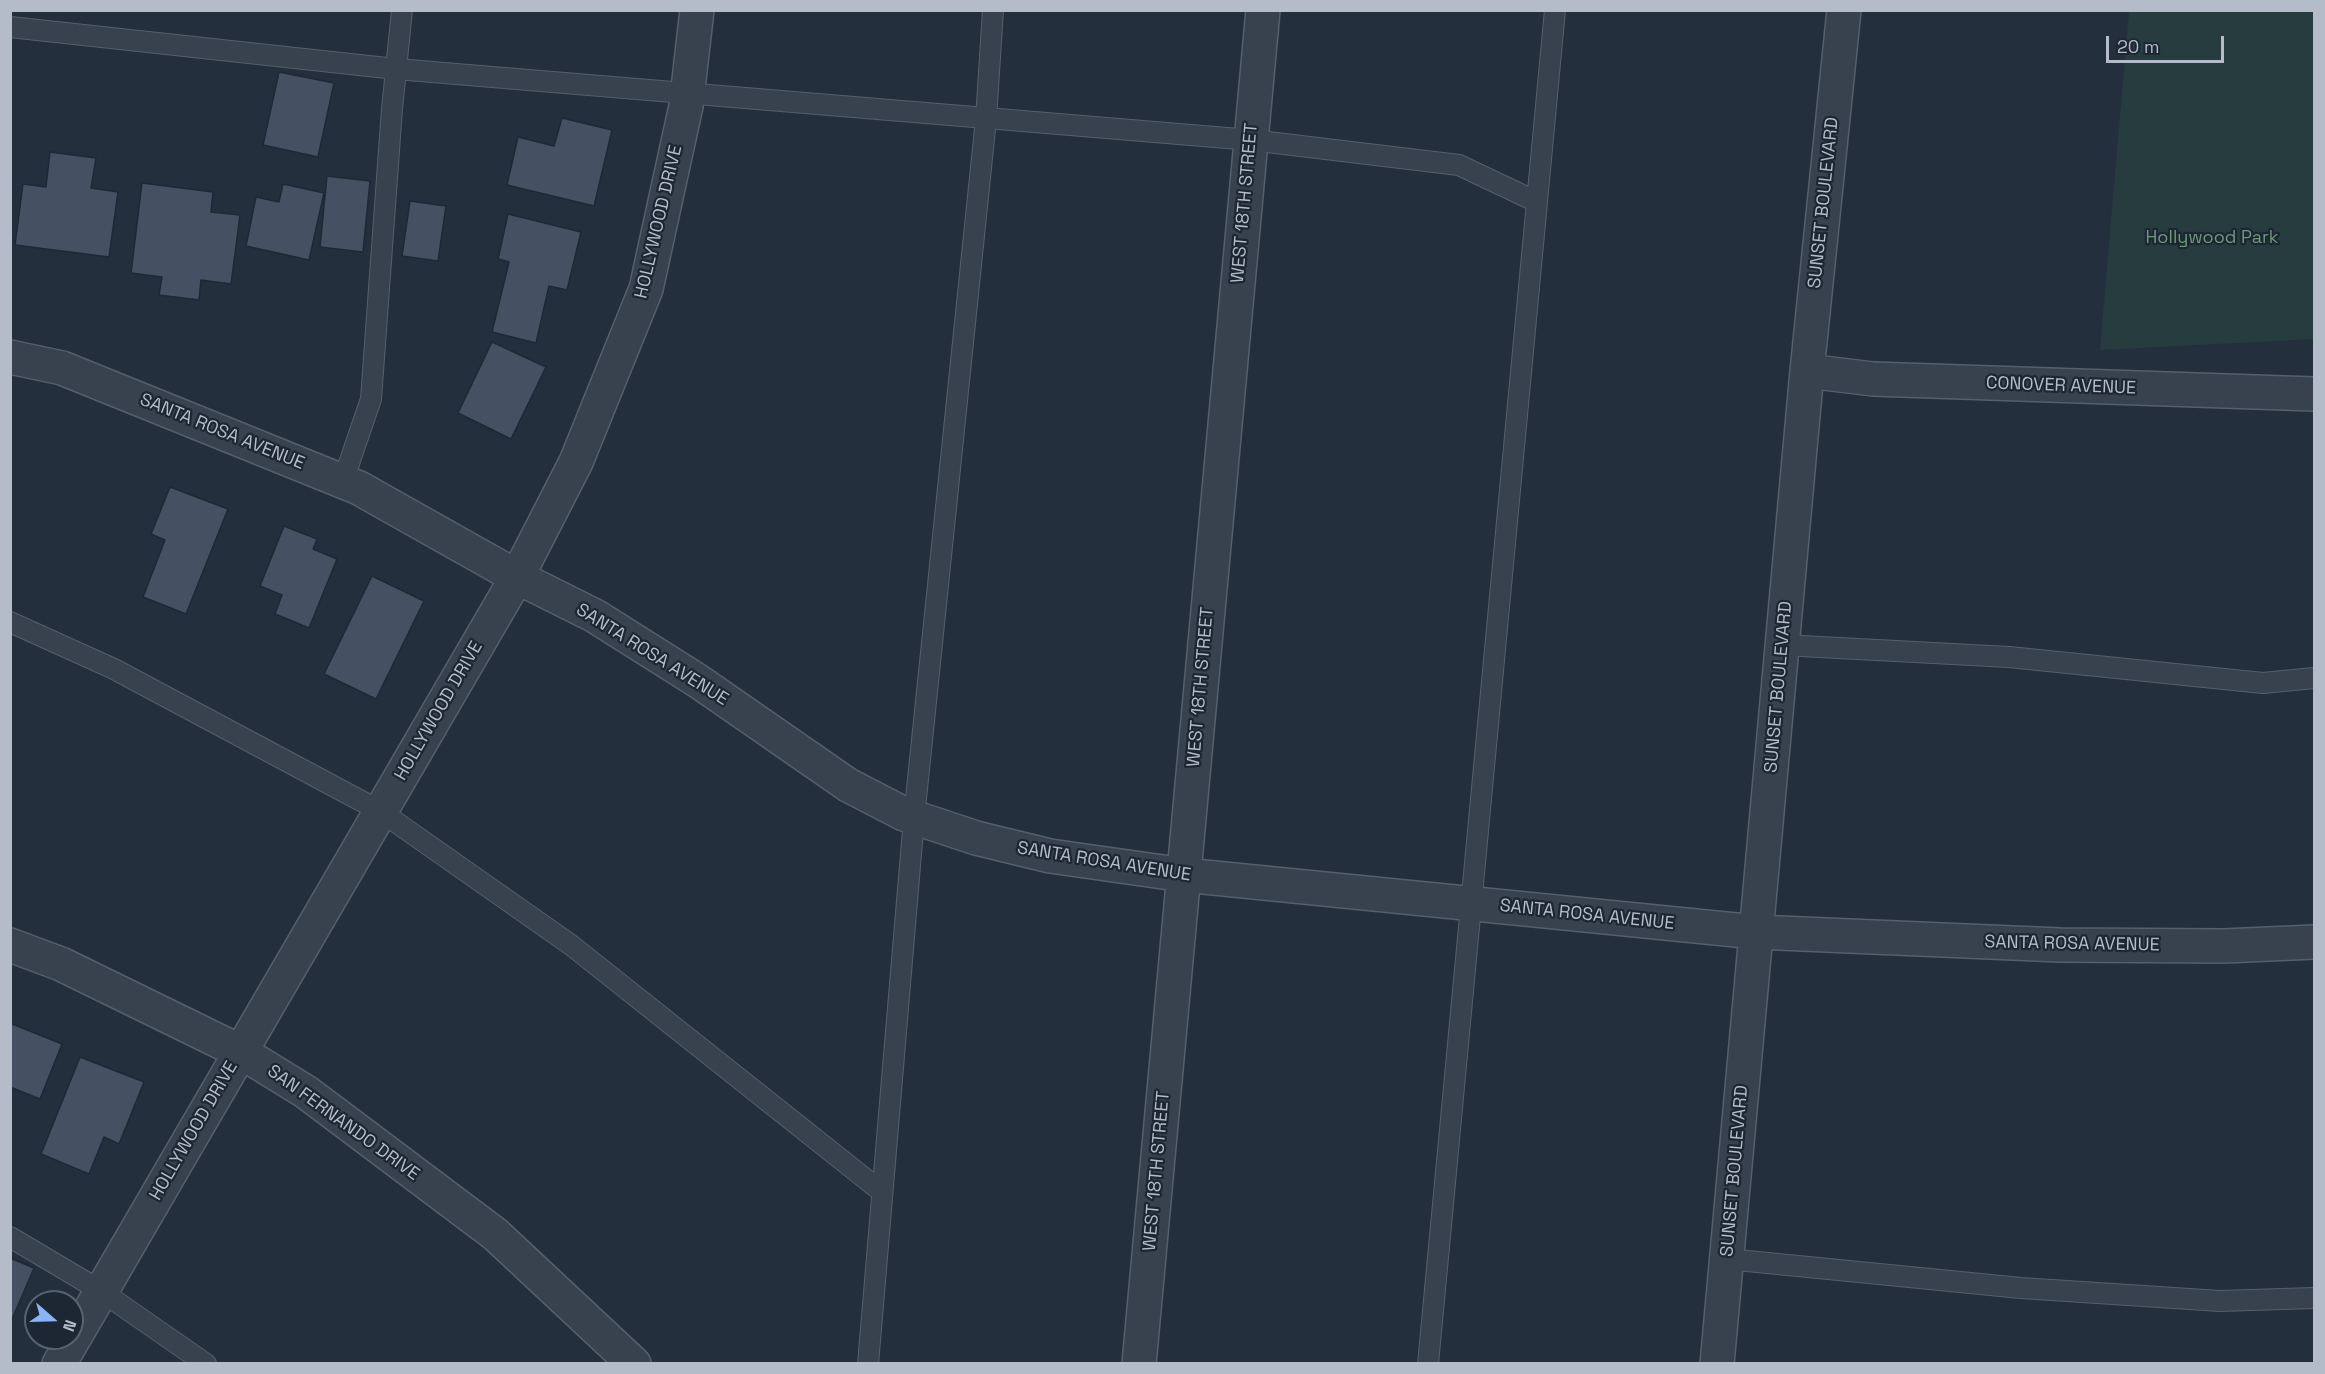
<!DOCTYPE html>
<style>
body{margin:0}
#map{position:relative;width:2325px;height:1374px;overflow:hidden;background:#242f3e;font-family:"Space Grotesk",sans-serif}
canvas{display:block}
.frame{position:absolute;inset:0;border:12px solid #b4bcc9;pointer-events:none}
.north{position:absolute;left:24px;top:1290px;width:60px;height:60px;box-sizing:border-box;background:#1d2633;border:2px solid #59626f;border-radius:50%;rotate:110deg;font-size:16px;font-weight:700;line-height:24px;text-align:center;color:#b4bcc9}
.north::after{content:'';display:block;margin:auto;width:21px;height:27px;background:#8ab4f8;clip-path:polygon(50% 0,100% 100%,50% 72%,0 100%)}
.scale{position:absolute;left:2106px;top:36px;width:118px;height:27px;box-sizing:border-box;border:3px solid #b4bcc9;border-top:0;padding-left:8px;font-size:18px;line-height:21px;white-space:nowrap;color:#b4bcc9;-webkit-text-stroke:4px #1d2633;paint-order:stroke}
</style>
<div id="map">
<canvas width="2325" height="1374"></canvas>
<div class="frame"></div>
<div class="north">N</div>
<div class="scale">20 m</div>
</div>
<script>
const g = document.querySelector('canvas').getContext('2d');
g.lineJoin = 'round';
function fillPath(path, color) { g.fillStyle = color; g.fill(path, 'evenodd'); }
const toPath = rows => new Path2D(rows.map(r => 'M' + r).join(''));
function stroke(path, color, width, dash) { g.strokeStyle = color; g.lineWidth = width; g.lineCap = dash ? 'butt' : 'round'; g.setLineDash(dash || []); g.stroke(path); }
function label(font, color, halo, rows, align = 'center') {
  g.font = font + ' "Space Grotesk",sans-serif'; g.lineWidth = 4.5; g.setLineDash([]); g.textBaseline = 'middle'; g.strokeStyle = halo; g.fillStyle = color; for (const [text, x, y, turn = 0] of rows) {
    g.save(); g.translate(x, y); g.rotate((+turn || 0) * Math.PI / 180); g.textAlign = isNaN(turn) ? turn : align; if (halo) g.strokeText(text, 0, 0); g.fillText(text, 0, 0); g.restore();
  }
}
fillPath(toPath([
 [2129,11,2314,11,2314,339,2100,350]
]), '#263c3f');
const building = toPath([
 [279,72,334,83,318,157,263,145,279,72],
 [562,118,612,130,594,206,507,185,518,137,554,146,562,118],
 [50,152,96,158,91,188,118,192,109,257,15,245,23,184,46,187,50,152],
 [327,176,370,181,363,252,320,247,327,176],
 [142,183,213,192,211,212,240,215,231,284,201,280,199,300,159,295,162,277,131,273,142,183],
 [283,184,324,193,309,260,246,246,256,197,279,202,283,184],
 [410,201,446,206,438,261,402,256,410,201],
 [508,214,581,232,567,290,549,286,536,343,492,332,509,262,498,259,508,214],
 [492,342,546,367,511,439,458,413,492,342],
 [170,487,228,509,186,614,143,597,165,540,151,534,170,487],
 [284,526,317,539,313,549,337,559,309,628,275,614,282,595,260,586,284,526],
 [372,576,424,601,376,699,324,674,372,576],
 [10,1023,62,1044,40,1099,10,1087,10,1023],
 [80,1057,144,1082,119,1144,104,1137,89,1174,41,1154,80,1057],
 [10,1258,34,1268,10,1324,10,1258]
]);
fillPath(building, '#455162');
stroke(building, '#1f2835', 1.5);
const lane = toPath([
 [10,27,396,69,1251,140,1459,165,1537,202],
 [343,481,371,399,392,109,402,10],
 [10,622,114,669,380,811,571,945,882,1192],
 [1782,645,2009,657,2263,683,2314,678],
 [10,1237,101,1291,206,1364],
 [1727,1259,2021,1288,2220,1301,2314,1298],
 [868,1364,914,818,986,119,993,10],
 [1428,1364,1555,10]
]);
const street = toPath([
 [10,357,62,368,359,488,517,577,595,616,698,681,848,785,904,814,976,838,1050,856,1184,875,1756,932,2060,945,2224,946,2314,942],
 [1807,371,1873,379,2314,394],
 [10,945,61,964,241,1052,306,1092,495,1234,634,1364],
 [59,1364,517,577,576,462,646,289,686,106,697,10],
 [1139,1364,1263,10],
 [1717,1364,1807,371,1844,10]
]);
stroke(lane, '#565f6c', 22);
stroke(street, '#565f6c', 36);
stroke(lane, '#38414e', 20);
stroke(street, '#38414e', 33);
label('18px', '#b4bcc9', '#1d2633', [
 ["WEST 18TH STREET",1245,203,-85],
 ["SUNSET BOULEVARD",1824,203,-84],
 ["HOLLYWOOD DRIVE",659,222,-77],
 ["CONOVER AVENUE",2061,386,2],
 ["SANTA ROSA AVENUE",222,432,22],
 ["SANTA ROSA AVENUE",652,655,32],
 ["WEST 18TH STREET",1201,687,-85],
 ["SUNSET BOULEVARD",1779,687,-85],
 ["HOLLYWOOD DRIVE",439,711,-60],
 ["SANTA ROSA AVENUE",1104,862,9],
 ["SANTA ROSA AVENUE",1587,915,6],
 ["SANTA ROSA AVENUE",2072,944,1],
 ["SAN FERNANDO DRIVE",343,1123,36],
 ["HOLLYWOOD DRIVE",194,1131,-60],
 ["WEST 18TH STREET",1157,1171,-85],
 ["SUNSET BOULEVARD",1735,1171,-85]
]);
label('18px', '#6b9a76', '#1d2633', [
 ["Hollywood Park",2212,238]
]);
</script>
